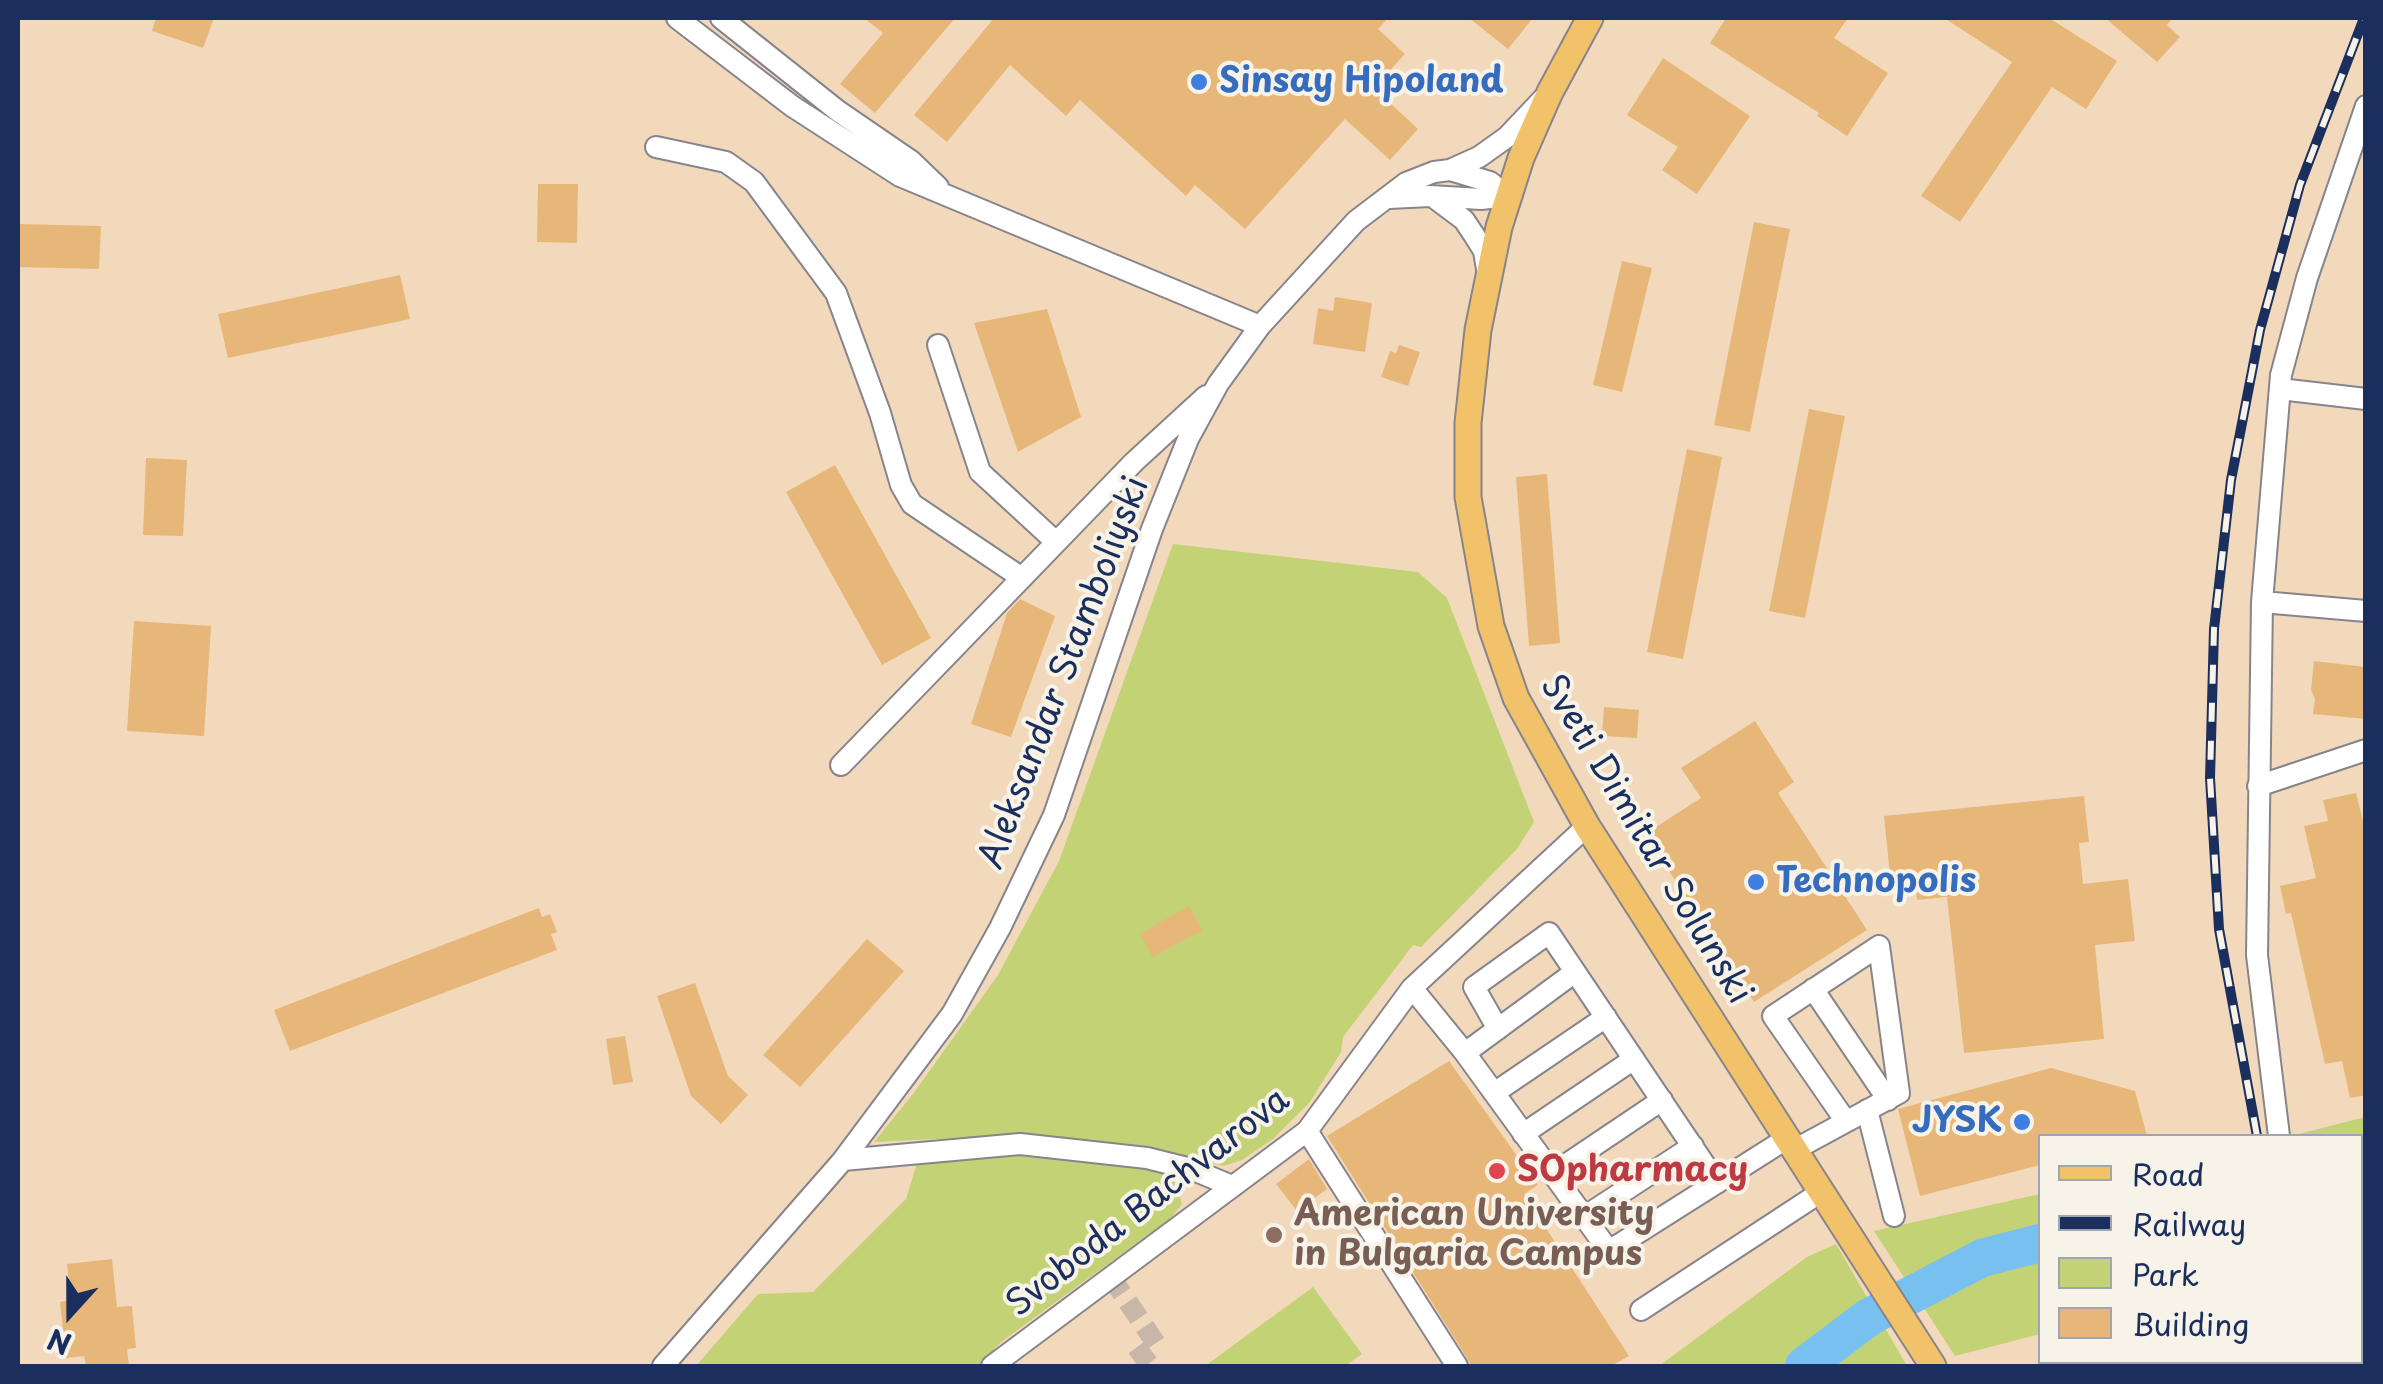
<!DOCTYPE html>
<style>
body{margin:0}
#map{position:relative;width:2383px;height:1384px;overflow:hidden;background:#f3d9bb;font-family:"Playpen Sans",sans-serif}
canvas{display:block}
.frame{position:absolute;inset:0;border:20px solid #1b2f5e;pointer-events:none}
.legend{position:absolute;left:2038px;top:1134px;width:325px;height:230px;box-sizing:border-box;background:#f7f3e8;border:2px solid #9fa5b1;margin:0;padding:12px 18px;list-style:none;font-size:30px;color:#1b2f5e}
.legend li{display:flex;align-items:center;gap:20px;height:50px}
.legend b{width:50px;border:2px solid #9fa5b1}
.north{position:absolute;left:20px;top:1264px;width:100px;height:100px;-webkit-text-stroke:8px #f7f3e8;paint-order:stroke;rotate:201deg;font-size:28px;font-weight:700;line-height:40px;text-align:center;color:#1b2f5e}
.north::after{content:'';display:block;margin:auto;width:35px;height:45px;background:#1b2f5e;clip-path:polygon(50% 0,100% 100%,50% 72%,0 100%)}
</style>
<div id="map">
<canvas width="2383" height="1384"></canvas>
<div class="frame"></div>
<ul class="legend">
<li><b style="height:12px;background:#f2c26a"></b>Road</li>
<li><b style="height:12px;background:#1b2f5e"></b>Railway</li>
<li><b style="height:28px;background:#c3d274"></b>Park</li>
<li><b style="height:28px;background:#e7b77a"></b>Building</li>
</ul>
<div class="north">N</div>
</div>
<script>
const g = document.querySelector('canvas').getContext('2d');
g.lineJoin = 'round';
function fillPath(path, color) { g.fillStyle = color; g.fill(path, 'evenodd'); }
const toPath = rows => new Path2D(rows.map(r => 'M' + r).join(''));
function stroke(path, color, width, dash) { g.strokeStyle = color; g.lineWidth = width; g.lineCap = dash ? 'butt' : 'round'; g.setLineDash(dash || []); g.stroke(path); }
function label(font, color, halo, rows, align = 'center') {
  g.font = font + ' "Playpen Sans",sans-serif'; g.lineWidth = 8; g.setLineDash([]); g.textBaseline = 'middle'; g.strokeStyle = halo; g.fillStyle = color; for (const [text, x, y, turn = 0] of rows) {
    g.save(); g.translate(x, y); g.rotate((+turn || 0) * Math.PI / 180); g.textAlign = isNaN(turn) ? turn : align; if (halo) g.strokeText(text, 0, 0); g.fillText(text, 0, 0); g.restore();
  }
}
fillPath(toPath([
 [1173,544,1418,572,1447,598,1534,822,1517,849,1421,947,1413,945,1343,1037,1341,1052,1310,1102,1273,1139,1242,1160,1223,1166,1139,1145,1021,1135,874,1142,913,1094,998,975,1059,861],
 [2365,1117,2366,1239,2361,1241,2360,1136,2291,1136],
 [1019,1152,1161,1171,1173,1177,1182,1204,1171,1218,1001,1342,979,1366,696,1366,758,1294,813,1292,906,1199,917,1163],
 [2040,1194,2040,1334,1955,1356,1874,1231],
 [1836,1244,1907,1366,1659,1366,1807,1257],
 [1313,1287,1362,1354,1345,1366,1205,1366]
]), '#c3d274');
stroke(toPath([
 [2360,1163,2366,1161],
 [1804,1366,1869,1317,1982,1258,2040,1243]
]), '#78c0f0', 38);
fillPath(toPath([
 [156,18,214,18,203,48,152,31],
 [864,18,955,18,875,113,840,84,883,33],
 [994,18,1388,18,1378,29,1405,54,1374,88,1418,129,1390,160,1345,119,1245,229,1195,185,1186,196,1080,100,1066,116,1010,65,947,142,914,115],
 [1469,18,1533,18,1508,49],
 [1726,18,1848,18,1834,38,1888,73,1847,136,1817,116,1819,113,1710,43],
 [1944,18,2049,18,2117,61,2086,109,2052,87,1960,222,1921,196,2012,62],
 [2105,18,2173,18,2167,25,2180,37,2157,62],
 [1663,58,1750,116,1697,194,1662,170,1678,147,1627,115],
 [538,184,578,184,577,243,537,242],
 [1754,222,1790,229,1750,432,1714,425],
 [18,224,101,226,99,269,18,267],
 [1622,261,1652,268,1622,392,1593,385],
 [400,275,410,319,228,358,218,314],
 [1335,297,1372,303,1365,352,1313,344,1318,308,1333,311],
 [1047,309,1081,417,1018,452,974,323],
 [1399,345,1420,352,1408,386,1381,377,1390,351,1396,353],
 [1809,409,1845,416,1805,618,1769,611],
 [1687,449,1722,457,1683,659,1647,652],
 [146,458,187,460,183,536,143,535],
 [835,465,931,638,882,665,786,492],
 [1547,474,1560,643,1529,646,1516,477],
 [1020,599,1055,616,1011,737,971,724,1007,613],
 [134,621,211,626,204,736,127,731],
 [2314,661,2366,667,2366,719,2313,714,2315,699,2311,690],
 [1604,707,1639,710,1637,738,1602,736],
 [1755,721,1794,782,1778,793,1867,930,1754,1002,1645,834,1701,798,1681,768],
 [2356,793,2366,833,2366,1095,2350,1098,2342,1061,2325,1064,2291,913,2286,914,2280,886,2316,878,2304,826,2328,821,2323,800],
 [2084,796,2089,842,2079,843,2083,884,2128,879,2135,941,2095,945,2104,1039,1964,1053,1947,897,1917,900,1914,873,1890,875,1884,816],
 [1189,906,1202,930,1153,957,1140,934],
 [539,908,542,917,550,914,557,932,551,934,557,950,290,1051,274,1010],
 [867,939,904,971,800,1087,763,1055],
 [695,983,728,1076,748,1095,721,1124,691,1096,657,996],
 [625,1036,633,1082,613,1085,606,1039],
 [1449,1061,1538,1185,1524,1194,1629,1356,1611,1366,1472,1366,1327,1136],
 [2051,1068,2135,1091,2147,1136,2040,1136,2040,1165,1920,1196,1898,1109],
 [1309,1159,1327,1189,1297,1211,1276,1184],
 [112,1259,117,1307,132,1306,136,1348,127,1349,129,1366,86,1366,84,1356,66,1358,60,1302,71,1300,67,1264]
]), '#e7b77a');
stroke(toPath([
 [1111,1277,1157,1345,1128,1366]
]), '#c8b7a8', 20, [20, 10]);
const minor = toPath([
 [677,18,792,106,900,176,1260,326],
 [721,18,838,111,911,161,938,187],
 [656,147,726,162,754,182,836,293,880,413,901,485,912,504,1022,578],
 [1450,170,1490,182,1507,196],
 [1389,198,1430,196,1481,199,1507,196],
 [1436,199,1464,220,1474,235,1484,251,1488,275],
 [938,345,980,472,1056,542],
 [2280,389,2366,399],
 [2262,602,2366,611],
 [841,765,1134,462,1206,396],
 [2258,786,2366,750],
 [1412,988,1465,1053,1609,1251,1786,1139],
 [1813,989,1888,1100],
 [1498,1029,1474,987,1549,933,1717,1183],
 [1465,1053,1575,972],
 [1494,1093,1606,1017],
 [1867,1110,1894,1216],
 [1307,1131,1457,1366],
 [1523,1134,1634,1059],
 [2279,1136,2257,955,2262,602,2281,375,2307,278,2366,106],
 [1794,1150,1899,1093,1879,946,1773,1016,1845,1120],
 [843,1160,1020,1144,1147,1158,1191,1169,1232,1186],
 [1552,1174,1662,1100],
 [1584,1217,1693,1146],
 [1641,1310,1821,1192],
 [2348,1362,2350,1366],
 [663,1366,843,1160,952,1014,1000,928,1054,815,1152,529,1188,439,1218,384,1260,326,1356,221,1406,183,1434,172,1450,170,1479,157,1507,137,1543,99],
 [992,1366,1307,1131,1412,988,1587,826]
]);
const major = toPath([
 [1590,18,1550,92,1521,158,1499,227,1478,330,1468,423,1468,497,1491,626,1516,698,1587,826,1933,1366]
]);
stroke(minor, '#87848c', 24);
stroke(major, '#87848c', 29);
stroke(minor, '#fff', 20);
stroke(major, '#f2c26a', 25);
const rail = toPath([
 [2257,1136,2219,929,2210,778,2214,629,2231,480,2260,330,2300,185,2364,18],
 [2203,1362,2206,1366],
 [2320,1362,2322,1366]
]);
stroke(rail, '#1b2f5e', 10);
stroke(rail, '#f7f3e8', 6, [19]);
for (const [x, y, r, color] of [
 [1199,82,10,"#3f7fe0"],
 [1756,882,10,"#3f7fe0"],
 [2022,1122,10,"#3f7fe0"],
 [1497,1171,10,"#e0444e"],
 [1274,1235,10,"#8d6e63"]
]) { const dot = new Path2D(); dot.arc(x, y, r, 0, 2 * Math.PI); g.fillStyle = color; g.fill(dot); stroke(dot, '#f7f3e8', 4); }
label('bold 35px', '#366cbe', '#f7f3e8', [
 ["Sinsay Hipoland",1219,82],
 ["Technopolis",1776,882],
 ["JYSK",2002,1122,"right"]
], 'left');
label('35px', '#1b2f5e', '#f7f3e8', [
 ["Aleksandar Stamboliyski",1065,673,-69],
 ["Sveti Dimitar Solunski",1645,840,59],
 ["Svoboda Bachvarova",1149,1203,-38]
]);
label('bold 35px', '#be3a42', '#f7f3e8', [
 ["SOpharmacy",1517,1171]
], 'left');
label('bold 35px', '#785e54', '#f7f3e8', [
 ["American University",1294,1215],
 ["in Bulgaria Campus",1294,1255]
], 'left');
</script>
